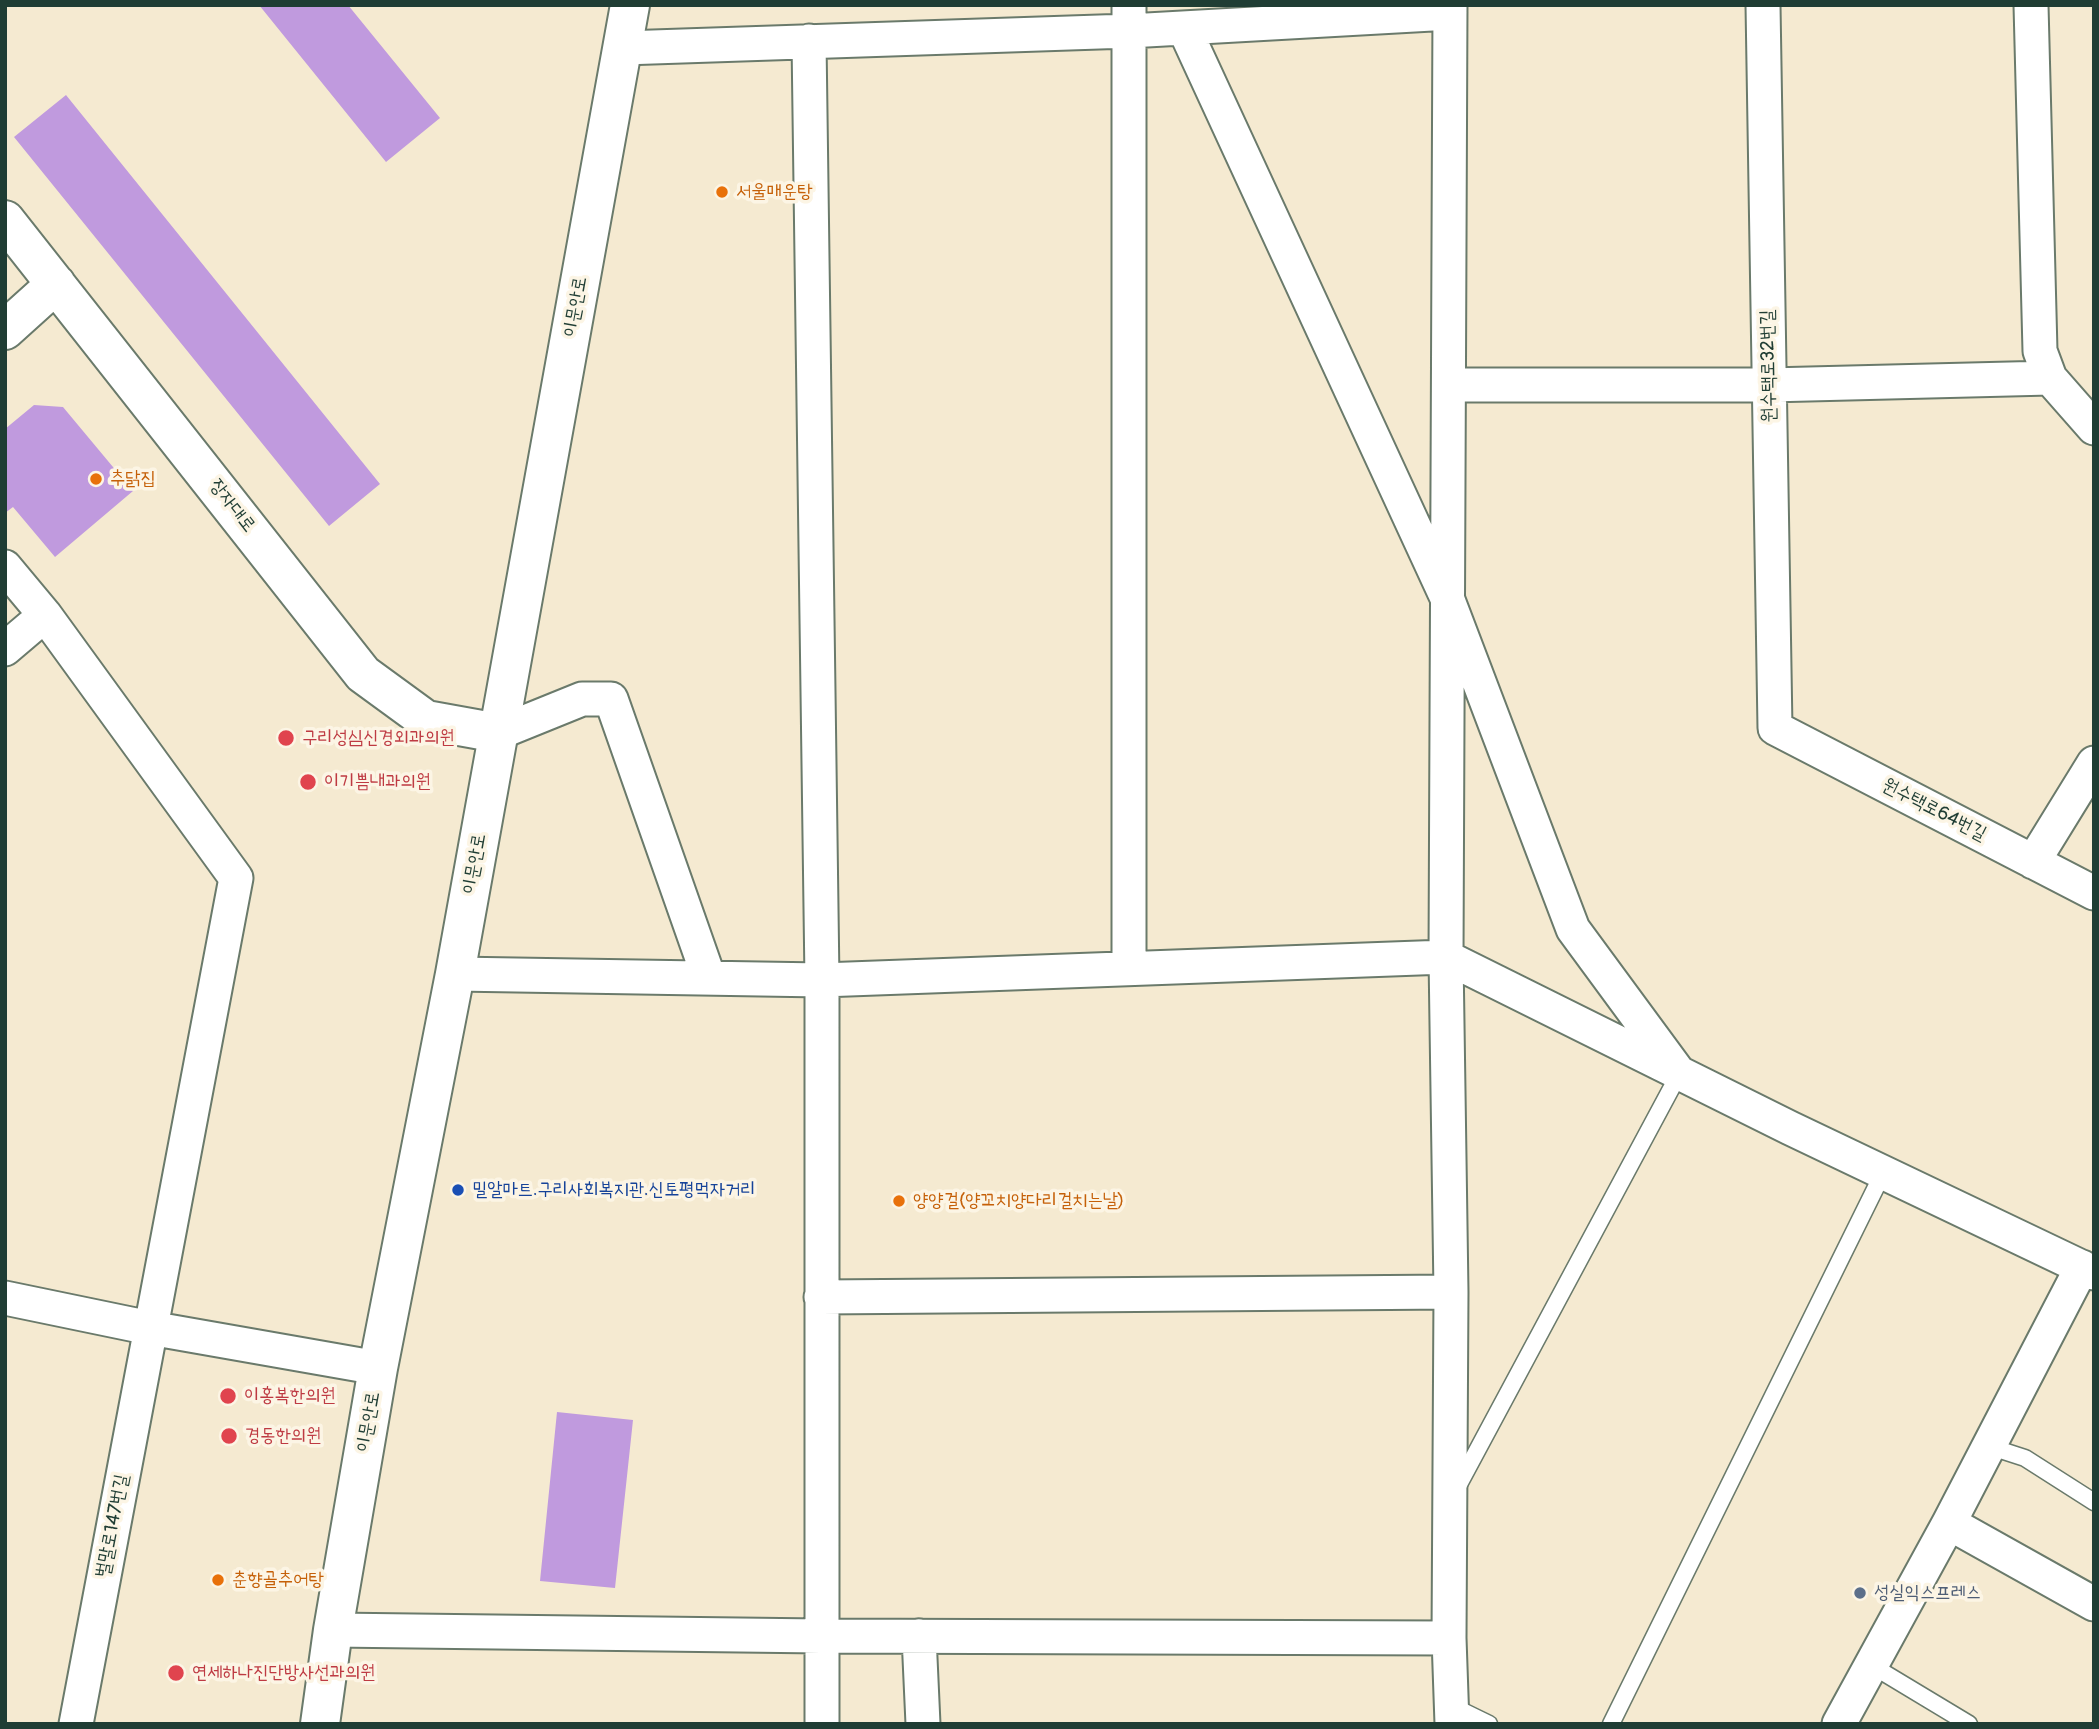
<!DOCTYPE html>
<meta charset="utf-8">
<style>
body{margin:0}
#map{position:relative;width:2099px;height:1729px;overflow:hidden;background:#f5ead1;font-family:Pangolin,sans-serif}
canvas{display:block}
.frame{position:absolute;inset:0;border:7px solid #1f3d34;pointer-events:none}
</style>
<div id="map">
<canvas width="2099" height="1729"></canvas>
<div class="frame"></div>
</div>
<script>
const g = document.querySelector('canvas').getContext('2d');
g.lineJoin = 'round';
function fillPath(path, color) { g.fillStyle = color; g.fill(path, 'evenodd'); }
const toPath = rows => new Path2D(rows.map(r => 'M' + r).join(''));
function stroke(path, color, width, dash) { g.strokeStyle = color; g.lineWidth = width; g.lineCap = dash ? 'butt' : 'round'; g.setLineDash(dash || []); g.stroke(path); }
function label(font, color, halo, rows, align = 'center') {
  g.font = font + ' Pangolin,"Poor Story",sans-serif'; g.lineWidth = 7; g.setLineDash([]); g.textBaseline = 'middle'; g.strokeStyle = halo; g.fillStyle = color; for (const [text, x, y, turn = 0] of rows) {
    g.save(); g.translate(x, y); g.rotate((+turn || 0) * Math.PI / 180); g.textAlign = isNaN(turn) ? turn : align; if (halo) g.strokeText(text, 0, 0); g.fillText(text, 0, 0); g.restore();
  }
}
fillPath(toPath([
 [259,5,348,5,440,118,386,162],
 [66,95,380,484,329,526,14,137],
 [34,405,63,407,133,491,55,557,13,507,5,513,5,429],
 [557,1412,633,1420,615,1588,540,1581]
]), '#c09ade');
const lane = toPath([
 [1988,1446,2025,1458,2094,1502],
 [1457,1488,1679,1074],
 [1871,1665,1969,1724],
 [1450,1705,1489,1724],
 [1611,1724,1883,1173]
]);
const street = toPath([
 [1129,5,1129,968],
 [1763,5,1775,728,2094,893],
 [2031,5,2040,351,2050,378,2094,428],
 [1184,28,1448,600,1573,929,1676,1069],
 [809,41,822,980,822,1724],
 [623,48,1129,31,1450,13],
 [1449,385,1769,385,2050,378],
 [5,567,45,615,236,878,76,1724],
 [5,649,45,615],
 [498,733,582,699,611,699,709,978],
 [2033,862,2094,763],
 [455,974,822,980,1446,957,1790,1128,2094,1273],
 [821,1297,1451,1292],
 [5,1298,150,1328,378,1368],
 [1949,1523,2094,1604],
 [333,1630,821,1636,1449,1638,1452,1724],
 [919,1636,923,1724],
 [1449,1638,1451,1292,1446,957,1450,5],
 [1839,1724,1949,1523,2082,1267]
]);
const secondary = toPath([
 [5,220,363,674,426,720,498,733],
 [5,330,56,284],
 [320,1724,333,1630,378,1368,455,974,630,5]
]);
stroke(lane, '#6a7a6b', 19);
stroke(street, '#6a7a6b', 37);
stroke(secondary, '#6a7a6b', 42);
stroke(lane, '#fff', 16);
stroke(street, '#fff', 33);
stroke(secondary, '#fff', 38);
for (const [x, y, r, color] of [
 [722,192,7,"#e8710a"],
 [96,479,7,"#e8710a"],
 [286,738,9,"#e0444e"],
 [308,782,9,"#e0444e"],
 [458,1190,7,"#1a4fb4"],
 [899,1201,7,"#e8710a"],
 [228,1396,9,"#e0444e"],
 [229,1436,9,"#e0444e"],
 [218,1580,7,"#e8710a"],
 [1860,1593,7,"#5c6f8a"],
 [176,1673,9,"#e0444e"]
]) { const dot = new Path2D(); dot.arc(x, y, r, 0, 2 * Math.PI); g.fillStyle = color; g.fill(dot); stroke(dot, '#fcf5e5', 2.5); }
label('19px', '#c56008', '#fcf5e5', [
 ["서울매운탕",736,192],
 ["추닭집",110,479],
 ["양양걸(양꼬치양다리걸치는날)",913,1201],
 ["춘향골추어탕",232,1580]
], 'left');
label('19px', '#1f3d34', '#fcf5e5', [
 ["이문안로",576,307,-80],
 ["원수택로32번길",1769,366,-91],
 ["장자대로",232,506,52],
 ["원수택로64번길",1934,810,27],
 ["이문안로",475,864,-80],
 ["이문안로",369,1422,-80],
 ["벌말로147번길",113,1526,-79]
]);
label('19px', '#be3a42', '#fcf5e5', [
 ["구리성심신경외과의원",302,738],
 ["이기쁨내과의원",324,782],
 ["이홍복한의원",244,1396],
 ["경동한의원",245,1436],
 ["연세하나진단방사선과의원",192,1673]
], 'left');
label('19px', '#164399', '#fcf5e5', [
 ["밀알마트.구리사회복지관.신토평먹자거리",472,1190]
], 'left');
label('19px', '#4e5e75', '#fcf5e5', [
 ["성실익스프레스",1874,1593]
], 'left');
</script>
